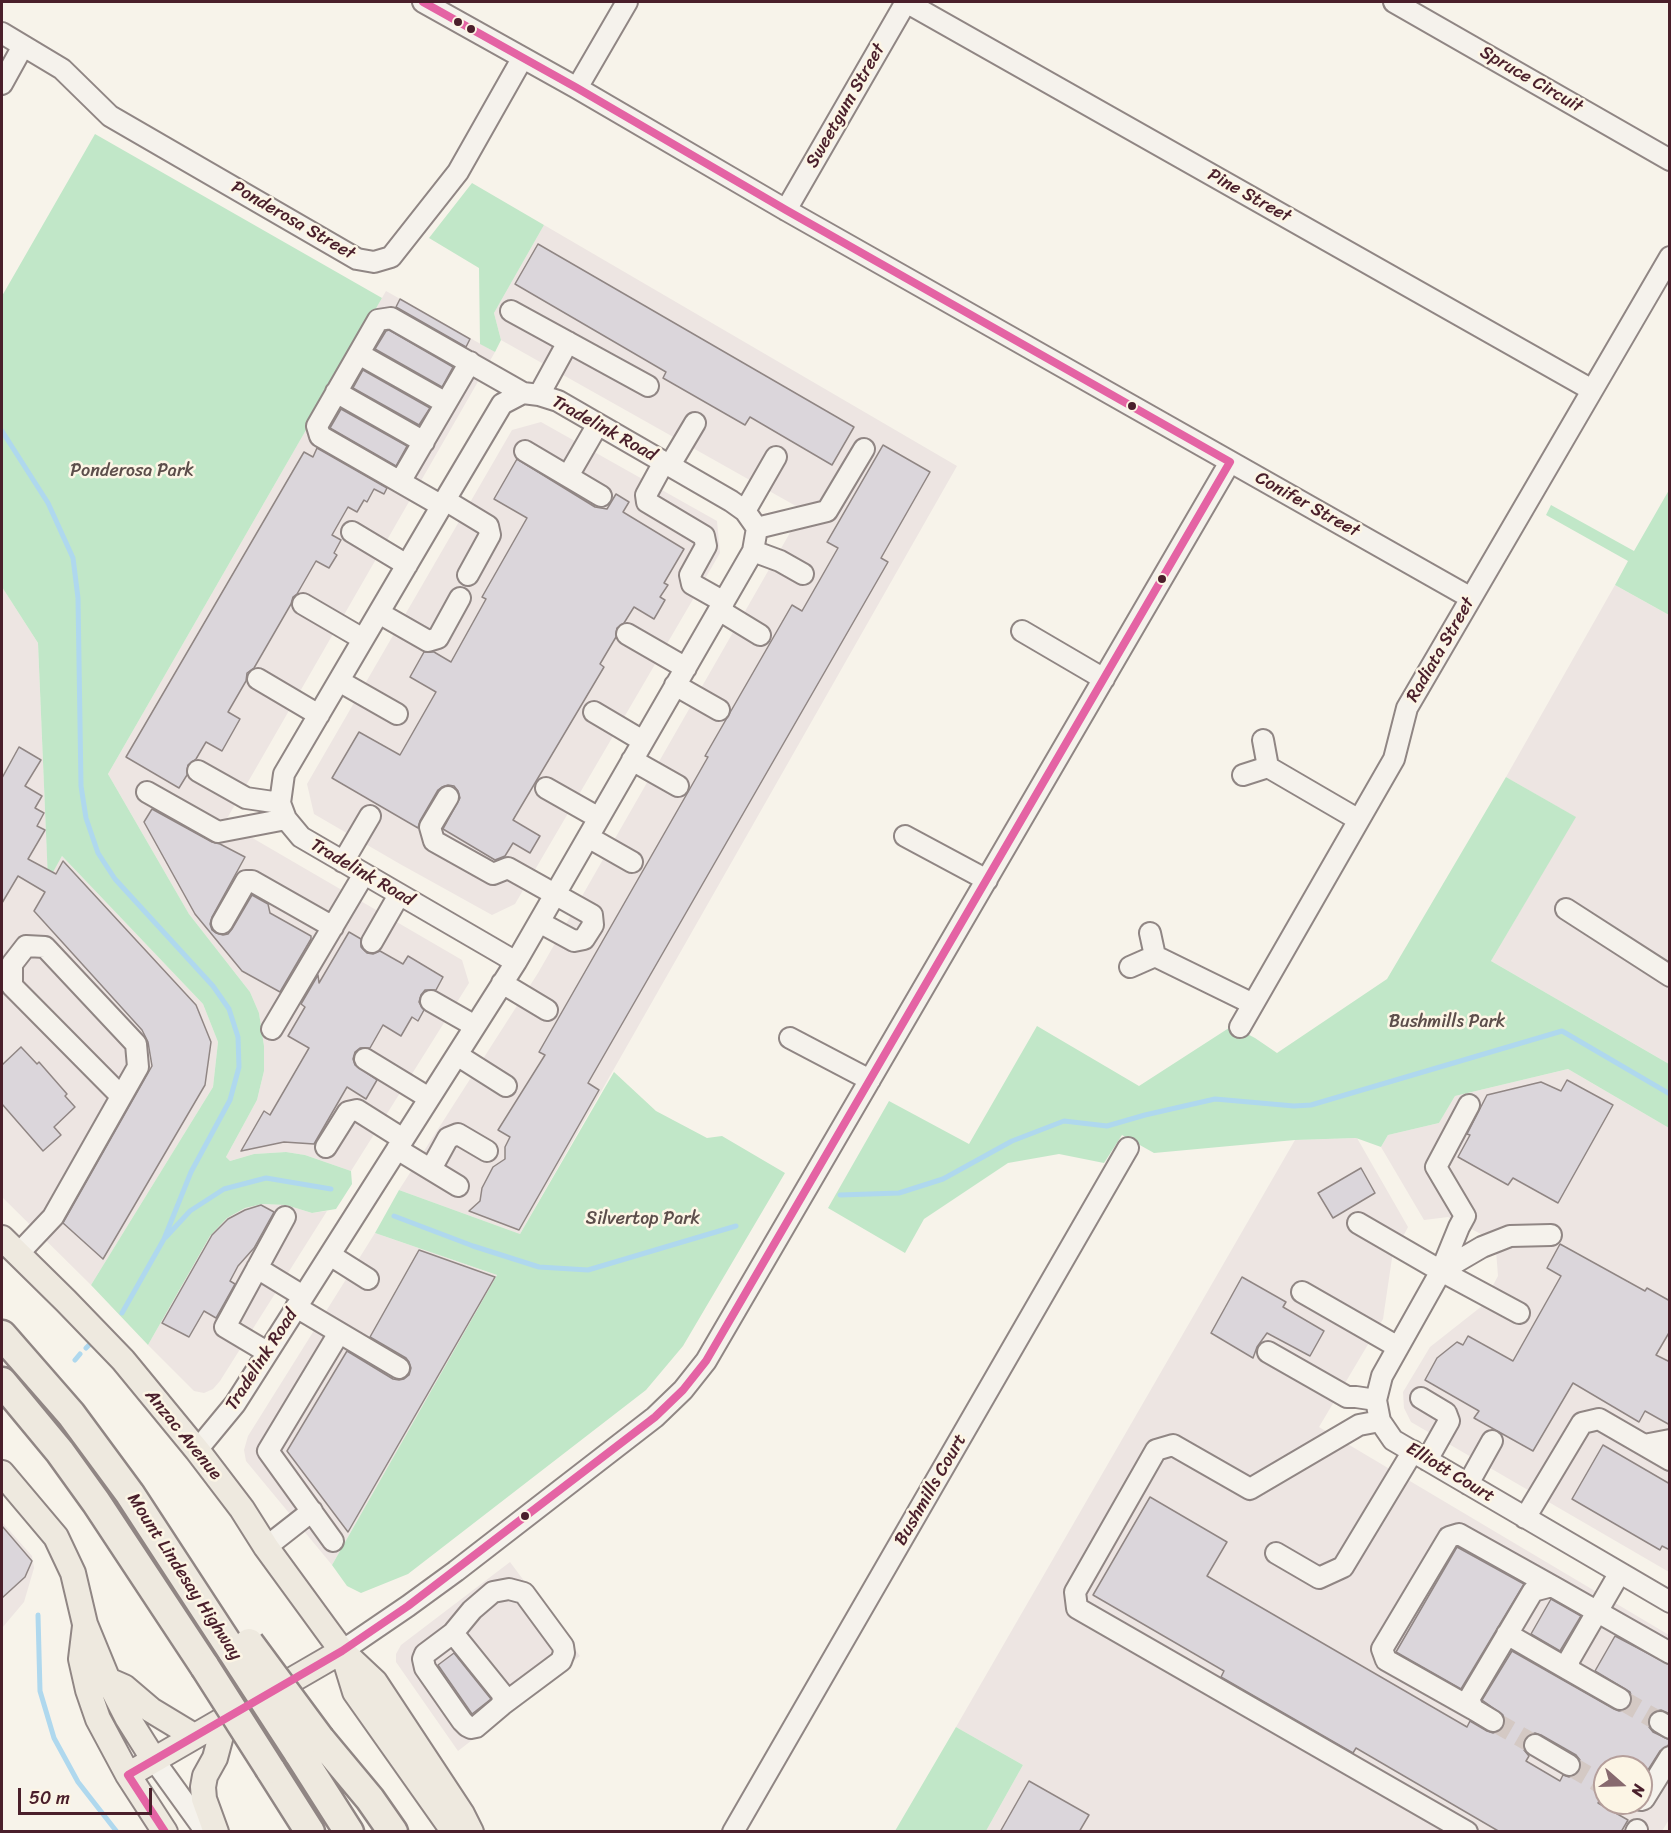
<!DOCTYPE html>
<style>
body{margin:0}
#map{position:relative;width:1671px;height:1833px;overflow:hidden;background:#f7f3ea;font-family:Sriracha,sans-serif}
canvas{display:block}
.frame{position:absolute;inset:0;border:3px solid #4a1f2b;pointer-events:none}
.north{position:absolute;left:1593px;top:1755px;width:60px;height:60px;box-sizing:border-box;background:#fcf5e5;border:2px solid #b59f9b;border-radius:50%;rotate:110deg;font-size:16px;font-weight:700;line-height:24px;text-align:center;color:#4a1f2b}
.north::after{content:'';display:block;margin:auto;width:21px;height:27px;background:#87696e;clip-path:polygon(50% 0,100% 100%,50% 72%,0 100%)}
.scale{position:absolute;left:18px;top:1788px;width:134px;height:27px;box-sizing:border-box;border:3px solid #4a1f2b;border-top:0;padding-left:8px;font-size:18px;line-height:21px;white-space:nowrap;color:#4a1f2b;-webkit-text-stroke:4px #fcf5e5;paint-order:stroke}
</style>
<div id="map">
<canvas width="1671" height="1833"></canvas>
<div class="frame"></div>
<div class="north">N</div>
<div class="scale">50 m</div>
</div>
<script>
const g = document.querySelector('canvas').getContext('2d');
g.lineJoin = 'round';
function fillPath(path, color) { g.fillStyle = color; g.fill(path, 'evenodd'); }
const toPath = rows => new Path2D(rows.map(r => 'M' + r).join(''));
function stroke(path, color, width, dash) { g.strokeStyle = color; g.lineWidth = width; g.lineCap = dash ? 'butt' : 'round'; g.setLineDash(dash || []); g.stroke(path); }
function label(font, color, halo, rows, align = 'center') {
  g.font = font + ' Sriracha,sans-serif'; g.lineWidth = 5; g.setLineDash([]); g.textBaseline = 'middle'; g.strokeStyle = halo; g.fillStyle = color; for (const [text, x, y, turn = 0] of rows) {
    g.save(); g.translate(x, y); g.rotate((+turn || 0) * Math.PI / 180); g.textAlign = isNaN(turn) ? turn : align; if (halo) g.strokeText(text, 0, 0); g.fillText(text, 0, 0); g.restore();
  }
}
fillPath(toPath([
 [544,225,957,466,520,1234,399,1190,538,973,803,510,501,340,494,313],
 [386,291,495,352,225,822,462,960,469,983,351,1171,305,1155,286,1152,254,1154,230,1161,226,1157,257,1100,264,1071,264,1046,259,1013,250,992,189,914,108,774],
 [541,422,717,521,720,553,515,904,492,915,400,864,314,814,307,784,512,430],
 [1615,585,1669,615,1669,1064,1491,961,1575,817,1506,777],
 [2,587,38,643,48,879,62,856,203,1004,218,1042,213,1087,91,1285,2,1197],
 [1568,1069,1669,1128,1669,1572,1411,1422,1404,1408,1403,1392,1430,1347,1482,1306,1498,1276,1496,1250,1481,1234,1448,1217,1424,1220,1381,1147,1388,1135,1439,1123,1455,1096],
 [1357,1138,1408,1227,1392,1258,1383,1319,1319,1427,1669,1635,1670,1818,1662,1831,986,1831,1023,1765,956,1727,1295,1140],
 [1605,1767,1641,1767,1641,1803,1605,1803],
 [262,1204,286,1205,312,1213,327,1211,220,1381,213,1389,204,1393,194,1391,148,1345,210,1236,227,1218,245,1208],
 [375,1233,497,1275,332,1565,246,1461,244,1450,248,1436],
 [2,1522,32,1556,34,1568,24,1602,2,1628],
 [510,1562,580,1656,458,1751,396,1662,396,1654,401,1645]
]), '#ede5e2');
fillPath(toPath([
 [95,134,382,298,108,774,189,914,250,992,259,1013,264,1046,264,1071,257,1100,226,1157,230,1161,254,1154,286,1152,305,1155,351,1171,352,1184,336,1209,312,1213,286,1205,262,1204,245,1208,227,1218,210,1236,148,1345,91,1285,213,1087,218,1042,203,1004,62,856,48,881,38,643,2,587,2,296],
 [472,183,544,225,494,313,501,340,495,352,480,344,479,268,429,238],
 [1669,490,1669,615,1615,585,1628,561,1546,515,1551,505,1634,551],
 [1506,777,1576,817,1491,961,1669,1064,1669,1128,1568,1069,1455,1096,1439,1123,1388,1135,1381,1147,1356,1138,1295,1140,1154,1153,1122,1135,1104,1163,1059,1154,1008,1163,924,1219,905,1253,828,1208,889,1101,969,1144,1037,1026,1139,1086,1232,1026,1255,1038,1277,1053,1387,979],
 [614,1072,656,1111,707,1138,722,1136,785,1173,683,1346,646,1390,408,1574,361,1593,347,1586,332,1565,497,1275,375,1233,399,1190,520,1234],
 [956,1727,1023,1765,986,1831,895,1831]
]), '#c1e7c8');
stroke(toPath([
 [2,431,48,503,73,558,78,598,81,786,86,818,98,853,115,879,213,986,229,1009,238,1037,239,1067,230,1100,191,1172,164,1239,122,1313],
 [840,1195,899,1193,943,1179,1012,1141,1064,1121,1107,1126,1145,1115,1215,1099,1294,1106,1311,1105,1562,1031,1670,1094],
 [394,1216,473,1246,539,1267,588,1270,736,1226],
 [166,1237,190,1211,224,1189,266,1178,331,1189],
 [86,1348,92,1342],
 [75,1360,80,1354],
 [38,1615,40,1691,54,1738,78,1782,117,1832]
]), '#afd8ee', 5);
const building = toPath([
 [538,244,854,427,832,465,750,417,745,425,663,378,666,372,515,284,538,244],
 [400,299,470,339,466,347,396,307,400,299],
 [389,330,453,367,442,387,375,349,386,331,389,330],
 [363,370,430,408,419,425,353,388,363,370],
 [341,409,407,446,396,466,330,428,341,409],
 [883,445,930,472,881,558,888,562,588,1083,599,1090,519,1230,469,1211,480,1201,482,1188,493,1167,505,1159,505,1147,510,1137,498,1130,545,1055,539,1052,688,792,708,757,705,756,792,605,802,611,838,548,827,542,883,445],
 [317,448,387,488,384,494,374,489,367,502,364,500,357,512,348,507,332,535,341,540,334,553,337,555,329,568,316,561,297,594,293,597,291,604,254,668,247,673,246,681,228,712,240,719,222,751,206,742,196,759,188,765,187,775,179,788,126,757,304,452,313,457,317,448],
 [517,459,595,507,607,509,616,494,629,502,623,512,684,549,664,583,668,585,660,597,665,600,654,619,634,607,624,623,617,628,616,637,600,664,604,667,513,820,540,836,530,853,513,843,505,856,495,860,443,829,460,798,458,791,454,786,448,785,442,787,438,790,420,821,418,828,332,778,359,732,400,755,436,692,410,677,424,652,434,652,451,662,486,599,482,597,527,518,494,499,517,459],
 [19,747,41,760,25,786,42,796,35,808,44,813,37,826,45,830,28,859,56,874,63,861,196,1005,211,1042,205,1085,103,1259,63,1223,152,1066,148,1042,142,1030,34,911,45,892,18,876,2,903,2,778,19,747],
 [152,809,212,842,220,844,245,857,212,917,210,924,212,930,216,933,223,935,228,934,232,929,252,895,268,904,270,913,311,936,311,939,280,992,242,971,195,914,144,822,152,809],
 [349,932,361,939,361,947,367,953,373,954,380,951,403,964,408,956,443,977,436,990,425,990,421,995,419,1002,424,1010,418,1021,412,1017,401,1036,383,1025,370,1048,360,1048,355,1052,353,1059,355,1065,377,1080,366,1099,347,1087,314,1144,284,1142,241,1151,264,1111,270,1115,309,1048,288,1036,305,1007,301,1004,318,975,319,983,349,932],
 [21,1047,37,1064,39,1062,67,1094,65,1096,75,1107,54,1127,61,1135,43,1151,2,1104,2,1065,21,1047],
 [1567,1080,1613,1105,1558,1203,1513,1178,1508,1185,1458,1157,1470,1135,1467,1134,1487,1095,1541,1082,1561,1091,1567,1080],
 [1361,1168,1375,1193,1333,1218,1318,1193,1361,1168],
 [261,1205,274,1212,254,1248,238,1266,230,1281,235,1284,216,1318,204,1311,189,1337,162,1323,212,1235,228,1219,245,1210,261,1205],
 [1560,1244,1645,1291,1647,1288,1670,1301,1670,1331,1656,1355,1670,1362,1670,1425,1645,1411,1639,1422,1573,1383,1533,1451,1474,1418,1479,1411,1425,1380,1437,1358,1457,1342,1463,1345,1468,1336,1513,1361,1561,1276,1547,1268,1560,1244],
 [419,1250,495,1277,348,1532,287,1451,347,1351,393,1379,399,1380,404,1379,409,1375,411,1368,409,1362,406,1358,370,1337,419,1250],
 [1242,1277,1286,1302,1283,1307,1324,1331,1310,1356,1267,1333,1257,1347,1253,1358,1211,1333,1242,1277],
 [1603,1445,1670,1484,1670,1550,1662,1546,1660,1550,1572,1499,1603,1445],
 [1150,1497,1227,1542,1207,1576,1467,1727,1470,1721,1487,1731,1493,1733,1499,1731,1504,1727,1505,1721,1503,1715,1482,1700,1512,1651,1614,1709,1619,1711,1626,1710,1630,1705,1632,1698,1630,1692,1595,1671,1615,1636,1670,1665,1670,1714,1661,1710,1655,1711,1649,1716,1648,1722,1649,1727,1653,1732,1670,1740,1668,1746,1660,1751,1641,1781,1641,1767,1605,1767,1605,1791,1598,1803,1628,1820,1621,1832,1500,1832,1356,1748,1353,1753,1221,1677,1224,1671,1093,1595,1150,1497],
 [1535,1733,1541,1735,1576,1755,1580,1760,1581,1765,1579,1772,1575,1775,1569,1777,1563,1775,1560,1781,1526,1761,1529,1756,1524,1750,1523,1745,1524,1739,1529,1735,1535,1733],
 [2,1526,32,1561,25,1577,2,1598,2,1526],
 [1457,1547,1524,1584,1461,1689,1396,1652,1457,1547],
 [1551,1599,1581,1616,1560,1651,1531,1634,1551,1599],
 [454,1653,491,1699,472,1714,438,1665,454,1653],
 [1029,1781,1089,1815,1079,1832,1000,1832,1029,1781]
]);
fillPath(building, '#dbd6db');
stroke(building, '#908684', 1.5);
stroke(toPath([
 [1620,1699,1660,1722],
 [1493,1721,1535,1745],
 [1569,1765,1605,1786]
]), '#d4c9c4', 20, [20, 10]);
const minor = toPath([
 [423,2,577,88,786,210,1471,598],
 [906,2,1592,390],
 [1394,2,1670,160],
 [2,33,62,69,110,116,357,259,374,262,391,257,458,172,522,59],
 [2,84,23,46],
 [577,88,627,2],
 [786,210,906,2],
 [511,311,648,386],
 [359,354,446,403],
 [336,392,424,442],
 [539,395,568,342],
 [525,451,601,496],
 [664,462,646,495,647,502,704,536,706,546,690,575,692,584,724,602],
 [670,465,695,423],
 [568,476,598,424],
 [400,482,470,362],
 [445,500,488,526,490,535,468,575],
 [442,506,320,436,317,426,378,320,391,318,523,393],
 [745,511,776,457],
 [757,528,827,511,864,449],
 [352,532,407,565],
 [753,551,780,561,803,574],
 [303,604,363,639],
 [719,610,760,635],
 [379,613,428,641,438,638,460,598],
 [1022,631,1104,679],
 [627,634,686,668],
 [258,679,319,715],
 [339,681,397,714],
 [675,685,719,710],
 [594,712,643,741],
 [632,760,678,786],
 [1268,767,1359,820],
 [198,771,246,798,280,803],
 [1243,775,1268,767,1263,740],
 [546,788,599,818],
 [147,792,218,832,286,819],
 [448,797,430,827,434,841,493,874,508,868,592,915,593,925,584,939,574,941,539,922],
 [905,836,987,880],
 [588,837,632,862],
 [343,862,370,816],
 [1566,909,1670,976],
 [222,923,246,881,252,881,333,927],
 [372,942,399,895],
 [1155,956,1253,1004],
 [1130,967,1155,956,1150,933],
 [502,983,547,1010],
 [431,1001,475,1026],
 [1240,1027,1394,759,1407,708,1670,257],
 [272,1029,364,874],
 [790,1038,870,1080],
 [457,1055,506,1086],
 [365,1059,429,1098],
 [1469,1105,1436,1167,1465,1216,1459,1227,1441,1271,1382,1376,1376,1400,1380,1421,1393,1440,1670,1602],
 [326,1147,348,1112,357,1110,403,1139],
 [397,1149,458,1186],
 [431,1169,448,1138,458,1134,487,1151],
 [1358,1223,1441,1271,1519,1313],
 [18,1254,53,1217,138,1067,136,1044,45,947,26,946,12,964,12,986,121,1096],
 [330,1255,368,1279],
 [257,1268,303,1296],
 [1441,1271,1482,1247,1510,1236,1551,1235],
 [1302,1292,1398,1347],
 [296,1307,399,1368],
 [267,1352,225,1327,285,1217],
 [1268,1352,1347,1397,1356,1397,1376,1400],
 [1421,1398,1446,1413,1449,1421,1427,1460],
 [1380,1421,1359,1425,1250,1489,1173,1445,1156,1450,1075,1592,1077,1608,1467,1832],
 [1644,1445,1670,1440],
 [197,1450,235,1404,516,962,753,551,757,528,745,511,731,501,558,401,539,395,523,393,502,404,445,500,284,774,280,803,286,819,301,837,516,962],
 [1468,1484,1492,1441],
 [1525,1518,1582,1423,1599,1419,1670,1460],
 [333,1541,268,1451,339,1333],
 [266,1547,312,1511],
 [1276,1553,1319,1578,1343,1567,1413,1451],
 [1619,1574,1568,1662,1571,1671,1620,1699],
 [453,1633,503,1695,502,1705,476,1727,471,1728,467,1726,462,1721,425,1668,423,1659,425,1654,453,1633,472,1610,493,1592,509,1589,524,1593,563,1646,564,1653,561,1661,502,1705],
 [1507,1634,1571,1671],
 [342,1651,408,1606,456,1571,655,1417,683,1390,706,1361,1230,462],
 [1473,1709,1386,1660,1382,1649,1449,1537,1459,1534,1552,1586],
 [1493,1721,1473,1709,1469,1699,1533,1591,1552,1586,1670,1653],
 [1660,1722,1670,1728],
 [1535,1745,1569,1765],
 [154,1760,206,1832],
 [1641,1800,1644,1799,1670,1757],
 [733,1832,1128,1148],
 [1636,1832,1637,1830]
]);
const major = toPath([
 [2,1238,66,1301,123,1360,197,1450,242,1509,266,1547,342,1651,375,1682,462,1814,471,1832],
 [2,1473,56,1537,73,1573,85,1624,108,1680,127,1717,154,1760],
 [85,1626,81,1659,88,1690,98,1719,128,1775,165,1832],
 [343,1653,355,1692,454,1832],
 [108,1680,124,1687,151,1710,194,1736],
 [128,1775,342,1651],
 [216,1832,204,1799,203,1787,205,1776,215,1758,226,1717]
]);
const highway = toPath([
 [2,1335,71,1414,130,1494,233,1652],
 [2,1382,60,1452,96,1502,205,1667],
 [320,1739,370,1799,393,1832],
 [298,1752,349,1832],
 [270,1769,310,1832]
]);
stroke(minor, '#908684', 24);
stroke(major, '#908684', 28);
stroke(highway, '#908684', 33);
stroke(minor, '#f5f2ec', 20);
stroke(major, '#eee9df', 24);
stroke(highway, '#eee9df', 28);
const highwayBridge = toPath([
 [249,1643,320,1739],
 [233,1652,298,1752],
 [205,1667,270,1769]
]);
stroke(highwayBridge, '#908684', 33, []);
stroke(highwayBridge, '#eee9df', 28);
stroke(toPath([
 [423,2,577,88,786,210,1230,462],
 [165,1832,128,1775,342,1651,408,1606,655,1417,683,1390,706,1361,1230,462]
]), '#e463a4', 8);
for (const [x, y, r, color] of [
 [458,22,5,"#4a1f2b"],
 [471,29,5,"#4a1f2b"],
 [1132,406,5,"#4a1f2b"],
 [1162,579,5,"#4a1f2b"],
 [525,1516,5,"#4a1f2b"]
]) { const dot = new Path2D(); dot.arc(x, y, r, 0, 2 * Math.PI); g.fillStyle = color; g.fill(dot); stroke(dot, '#fcf5e5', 2); }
label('18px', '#4a1f2b', '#fcf5e5', [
 ["Spruce Circuit",1531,80,30],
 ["Sweetgum Street",846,106,-60],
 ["Pine Street",1249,196,29],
 ["Ponderosa Street",293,221,30],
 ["Tradelink Road",604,429,29],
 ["Conifer Street",1307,505,29],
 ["Radiata Street",1441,650,-60],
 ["Tradelink Road",362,873,30],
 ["Tradelink Road",262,1360,-57],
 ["Anzac Avenue",183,1435,51],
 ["Elliott Court",1450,1473,31],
 ["Bushmills Court",931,1490,-60],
 ["Mount Lindesay Highway",184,1577,57]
]);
label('18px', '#5c4e4b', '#fcf5e5', [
 ["Ponderosa Park",132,471],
 ["Bushmills Park",1447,1022],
 ["Silvertop Park",643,1219]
]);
</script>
